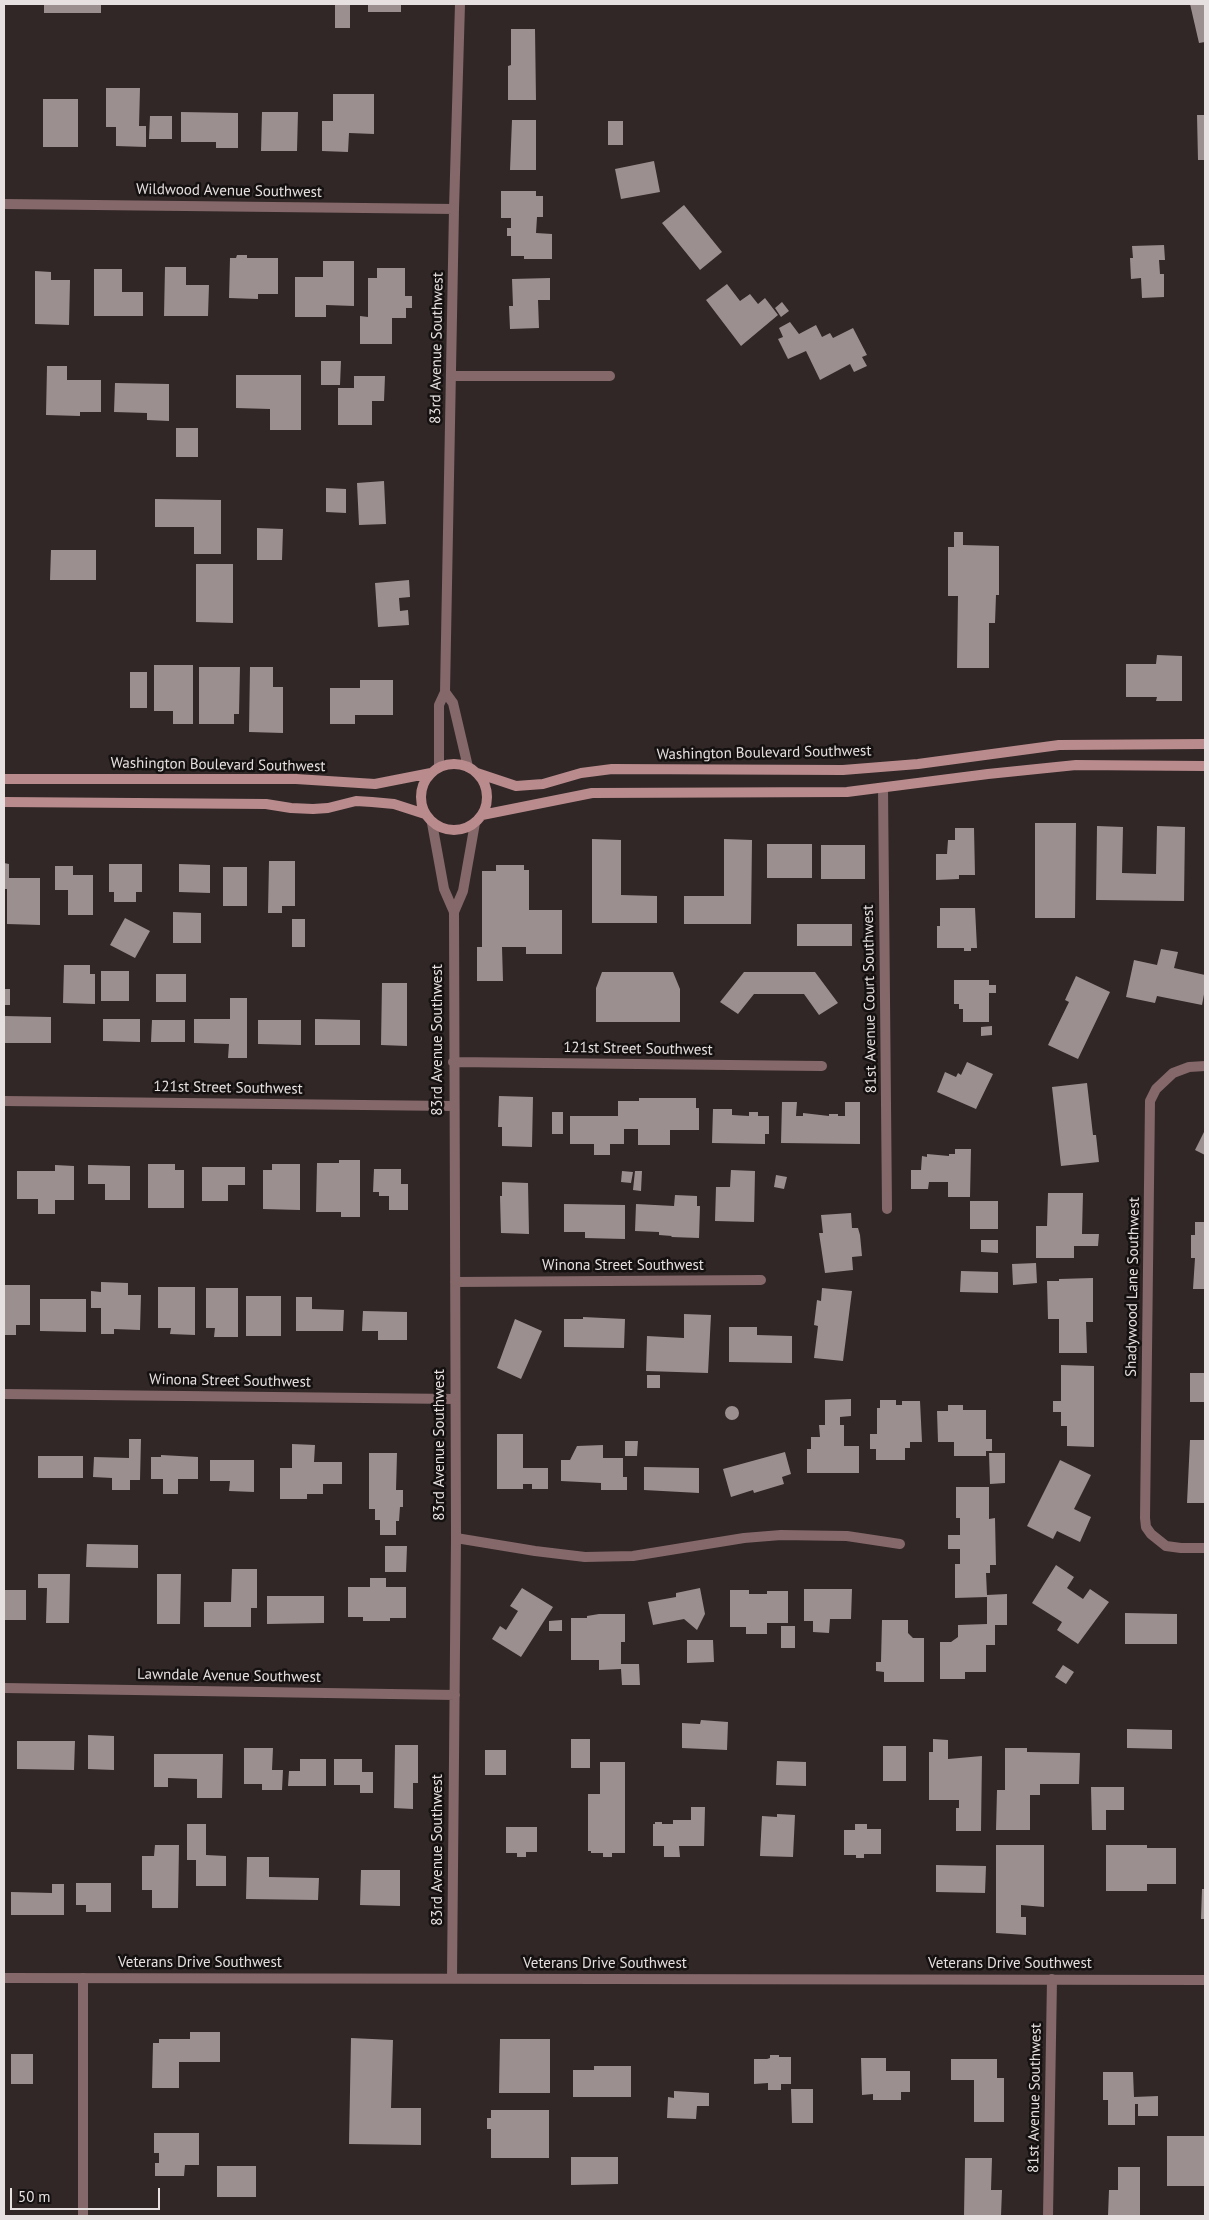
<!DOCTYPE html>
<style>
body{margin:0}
#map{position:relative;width:1209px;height:2220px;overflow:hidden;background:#312727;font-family:"PT Sans",sans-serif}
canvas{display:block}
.frame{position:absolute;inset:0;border:5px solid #e7e0e0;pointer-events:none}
.scale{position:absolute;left:10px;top:2188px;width:150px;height:22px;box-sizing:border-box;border:2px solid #e7e0e0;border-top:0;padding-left:6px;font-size:15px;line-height:18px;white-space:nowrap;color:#e7e0e0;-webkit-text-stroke:4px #151111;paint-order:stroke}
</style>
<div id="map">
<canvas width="1209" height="2220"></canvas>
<div class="frame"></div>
<div class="scale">50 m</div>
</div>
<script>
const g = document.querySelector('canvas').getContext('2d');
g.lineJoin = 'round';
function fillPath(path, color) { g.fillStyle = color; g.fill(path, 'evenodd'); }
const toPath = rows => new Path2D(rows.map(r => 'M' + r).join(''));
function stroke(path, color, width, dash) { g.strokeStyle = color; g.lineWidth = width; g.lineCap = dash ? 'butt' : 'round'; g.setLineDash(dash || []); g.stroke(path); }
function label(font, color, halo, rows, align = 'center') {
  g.font = font + ' "PT Sans",sans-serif'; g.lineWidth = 5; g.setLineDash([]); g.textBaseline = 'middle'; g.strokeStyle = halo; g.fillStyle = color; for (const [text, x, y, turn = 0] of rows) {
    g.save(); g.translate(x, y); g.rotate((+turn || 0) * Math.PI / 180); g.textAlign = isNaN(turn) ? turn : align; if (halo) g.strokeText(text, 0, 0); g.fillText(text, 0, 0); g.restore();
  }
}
fillPath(toPath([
 [44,4,101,4,101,13,44,13],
 [368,4,401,4,401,12,368,12],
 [1190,4,1205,4,1205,42,1199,43],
 [335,5,350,5,350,28,335,28],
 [511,29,535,29,536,100,508,100,508,66,511,65],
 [106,88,140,88,139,126,146,126,146,147,116,146,116,127,106,127],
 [333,94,374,94,374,134,349,133,348,152,322,151,322,121,333,121],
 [43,99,78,99,78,147,43,147],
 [181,112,238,113,238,148,216,148,216,142,181,142],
 [262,112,298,112,297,151,261,151],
 [1197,115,1205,115,1205,160,1198,160],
 [150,116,172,116,172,139,149,139],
 [512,120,536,120,536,170,510,170],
 [608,121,623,121,623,145,608,145],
 [654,161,660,192,621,199,615,169],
 [501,191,536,191,536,196,543,196,543,217,537,217,536,233,552,234,552,259,524,259,524,256,511,256,511,236,507,236,507,228,511,228,511,218,501,218],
 [684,205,722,252,700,270,662,223],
 [1164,245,1165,260,1159,260,1160,274,1164,274,1164,297,1142,298,1141,278,1131,279,1130,258,1133,258,1132,246],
 [237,255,247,255,247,258,278,258,278,294,258,294,258,299,229,298,230,258,236,258],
 [323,261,354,261,354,306,326,305,326,317,295,317,295,277,323,277],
 [165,267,186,267,186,285,209,285,208,316,164,316],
 [377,268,405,268,405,296,412,296,412,308,406,308,406,318,392,318,392,344,360,344,360,316,368,317,368,278,377,278],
 [94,269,122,269,122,292,143,292,143,316,94,316],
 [35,271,51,272,51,280,70,280,69,325,35,324],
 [550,278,550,300,538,300,539,328,510,329,509,306,513,306,512,279],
 [727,284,740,301,750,294,758,304,765,298,778,315,741,346,706,300],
 [782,302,789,311,781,317,775,308],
 [790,322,799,334,816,325,822,337,830,333,833,338,853,328,867,355,862,357,867,366,854,372,850,364,820,380,806,351,788,359,778,339,783,337,779,328],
 [321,361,341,361,340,385,321,385],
 [47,366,67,366,67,380,101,380,101,412,80,412,80,416,46,415],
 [236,375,301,375,301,430,270,430,270,409,236,408],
 [354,376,385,376,384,401,372,401,372,425,338,425,338,388,354,388],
 [115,383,169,384,169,421,147,420,147,413,114,412],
 [176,428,198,428,198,457,176,457],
 [384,481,386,524,359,525,357,483],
 [326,488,346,489,346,513,326,512],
 [155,499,221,500,221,554,194,554,194,527,155,527],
 [257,528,283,529,282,560,257,560],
 [954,532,963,532,963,545,999,546,999,595,996,595,995,623,989,623,989,668,957,668,958,596,948,596,948,547,954,547],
 [51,550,96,550,96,580,50,580],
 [196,564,233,564,233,623,196,622],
 [409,580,410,597,399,598,400,611,408,610,409,625,378,627,375,583],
 [1157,655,1182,656,1182,701,1156,701,1157,697,1126,697,1126,664,1156,664],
 [154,665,193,665,193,724,173,724,173,711,154,711],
 [199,667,240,667,239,714,234,714,234,724,199,724],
 [250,667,273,667,273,687,283,687,283,733,249,732],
 [130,672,147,672,147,708,130,708],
 [360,680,393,680,393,715,355,715,355,724,330,724,330,688,360,688],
 [1035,823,1076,823,1075,918,1035,918],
 [1097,826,1123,827,1122,873,1156,874,1157,826,1185,827,1184,901,1096,900],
 [955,828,974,828,975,875,959,875,959,879,936,880,936,854,947,854,948,840,955,840],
 [592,839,621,840,621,895,657,896,657,923,592,923],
 [724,839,752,840,751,924,684,924,684,896,724,896],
 [767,844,812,844,812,878,767,878],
 [821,845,865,845,865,879,821,879],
 [269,861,295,861,295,906,282,906,282,913,268,913],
 [4,863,9,864,9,878,40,878,40,925,7,924,7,889,4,889],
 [109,864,142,864,142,892,136,892,136,902,114,902,114,892,109,892],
 [179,864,210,865,210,893,179,892],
 [496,865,524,865,524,870,529,870,529,910,562,910,562,954,526,954,526,947,502,947,503,981,477,981,477,947,482,947,482,871,496,871],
 [55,866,73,866,73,875,93,875,93,915,68,915,68,890,55,890],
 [223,867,247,867,247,906,223,906],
 [940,908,975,908,977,948,971,948,971,951,964,951,964,948,937,948,937,926,940,926],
 [173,912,201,913,201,943,173,943],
 [125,918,150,931,135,958,110,945],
 [292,919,305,919,305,947,292,947],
 [797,924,852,924,852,946,797,946],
 [1161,949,1178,952,1174,968,1205,975,1205,989,1202,1005,1157,996,1155,1003,1126,997,1134,960,1157,965],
 [64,965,90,965,90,974,95,974,95,1004,63,1003],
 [101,971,129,971,129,1001,101,1001],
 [602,972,673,972,680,989,680,1022,596,1022,596,988],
 [744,972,815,972,838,1003,819,1015,804,994,754,994,738,1014,720,1002],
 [156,974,186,974,186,1002,156,1002],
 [1076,976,1110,992,1078,1059,1048,1045,1069,1002,1065,1000],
 [954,980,989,980,989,985,996,985,996,993,989,993,989,1022,963,1022,963,1009,959,1009,959,1004,954,1004],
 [382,983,407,983,407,1046,381,1045],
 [4,989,10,989,10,1005,4,1005],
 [230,998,247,998,247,1058,228,1058,229,1044,194,1043,194,1019,230,1019],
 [4,1016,51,1017,51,1043,4,1043],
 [103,1019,140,1019,140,1042,103,1041],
 [315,1019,360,1020,360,1045,315,1045],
 [152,1020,185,1020,185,1042,151,1042],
 [258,1020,301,1020,301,1045,258,1044],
 [992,1026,992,1035,981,1036,981,1027],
 [967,1062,993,1074,976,1109,937,1092,945,1072,956,1077,958,1073,961,1075],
 [1087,1083,1093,1135,1096,1135,1099,1162,1061,1166,1052,1087],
 [499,1096,533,1097,532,1147,502,1146,502,1127,498,1127],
 [639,1098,696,1098,696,1108,699,1108,699,1130,670,1130,670,1145,638,1145,638,1129,624,1129,624,1144,610,1144,610,1155,594,1155,594,1144,570,1144,570,1116,618,1116,618,1101,639,1101],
 [782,1102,797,1102,796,1116,803,1116,803,1113,829,1116,829,1114,838,1114,838,1116,845,1116,845,1102,860,1102,860,1144,781,1143],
 [713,1109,732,1109,732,1115,749,1116,749,1112,758,1112,758,1116,769,1116,769,1134,765,1134,765,1144,712,1143],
 [552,1112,563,1112,563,1134,552,1134],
 [1205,1130,1205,1155,1195,1150],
 [955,1149,971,1149,970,1197,948,1197,948,1182,929,1182,928,1189,911,1189,911,1170,921,1170,922,1156,927,1157,927,1154,949,1156,949,1154,955,1154],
 [339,1160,360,1160,360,1217,341,1217,341,1212,316,1212,317,1163,339,1163],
 [148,1164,175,1164,175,1170,184,1170,184,1208,148,1208],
 [272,1164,300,1164,300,1210,263,1209,263,1170,272,1170],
 [55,1165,74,1166,74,1200,55,1200,55,1214,38,1214,38,1199,17,1199,17,1171,55,1171],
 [88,1165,130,1166,130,1200,105,1200,105,1184,88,1184],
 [202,1167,245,1167,245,1185,228,1185,228,1201,202,1201],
 [374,1169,401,1169,401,1184,408,1184,408,1210,389,1210,389,1196,379,1196,379,1192,373,1192],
 [731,1170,755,1171,754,1222,715,1221,716,1187,730,1187],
 [622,1171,633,1172,631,1183,621,1182],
 [635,1171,642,1171,641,1191,633,1190],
 [776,1175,787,1177,784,1189,774,1187],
 [502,1182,528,1183,529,1234,501,1233,500,1196,502,1196],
 [1048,1193,1083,1193,1082,1234,1099,1234,1098,1246,1074,1246,1074,1258,1036,1258,1036,1226,1047,1226],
 [675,1195,697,1196,697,1206,700,1206,699,1238,671,1237,672,1236,659,1235,659,1232,635,1231,636,1204,674,1206],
 [970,1201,998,1201,998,1229,970,1229],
 [564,1204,625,1205,625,1239,585,1238,585,1232,564,1232],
 [851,1213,852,1228,858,1228,860,1235,862,1256,852,1257,853,1270,825,1273,819,1233,823,1233,821,1215],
 [1195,1222,1205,1222,1205,1289,1193,1289,1195,1258,1191,1258,1191,1235,1195,1235],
 [981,1240,998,1240,998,1253,981,1252],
 [1036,1263,1037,1283,1013,1285,1012,1264],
 [961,1271,998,1272,998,1293,960,1292],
 [1093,1278,1093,1322,1086,1322,1087,1353,1059,1353,1059,1319,1048,1319,1047,1281,1059,1281,1059,1279],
 [101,1282,128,1283,128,1295,141,1295,140,1330,114,1329,114,1334,101,1334,101,1308,91,1308,91,1291,101,1292],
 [4,1285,30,1285,30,1325,16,1325,16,1335,4,1335],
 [158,1287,195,1287,195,1335,170,1334,171,1328,158,1328],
 [206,1288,238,1288,238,1337,214,1337,215,1328,206,1328],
 [822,1288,852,1291,843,1361,814,1358,818,1326,814,1325,817,1300,821,1301],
 [246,1296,281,1296,281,1336,246,1336],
 [296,1297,312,1297,312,1309,344,1310,343,1331,296,1331],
 [40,1299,86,1299,86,1332,40,1331],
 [363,1311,407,1312,407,1340,378,1340,378,1331,362,1331],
 [684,1314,711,1315,708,1373,646,1371,647,1336,684,1338],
 [583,1317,625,1319,624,1348,564,1347,564,1319,583,1319],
 [515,1319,542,1331,521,1379,497,1368],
 [729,1327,757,1327,757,1335,792,1336,792,1363,729,1362],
 [1061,1365,1094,1366,1094,1447,1067,1446,1067,1426,1061,1426,1061,1412,1053,1412,1053,1401,1061,1401],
 [1190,1373,1205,1373,1205,1402,1190,1402],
 [647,1375,660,1375,660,1388,647,1388],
 [851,1399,851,1416,840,1417,840,1425,844,1425,844,1446,859,1446,859,1473,807,1473,807,1449,811,1449,811,1437,820,1437,819,1425,825,1425,825,1400],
 [880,1400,896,1400,896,1405,902,1405,902,1401,920,1401,922,1442,910,1442,910,1448,905,1448,905,1460,876,1460,876,1449,870,1449,870,1434,877,1434,877,1408,880,1408],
 [948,1405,963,1405,963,1410,986,1410,986,1439,992,1439,992,1451,986,1451,986,1456,954,1456,954,1442,938,1442,937,1411,948,1411],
 '725 1413a7 7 0 1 1 14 0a7 7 0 1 1-14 0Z',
 [497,1434,523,1434,523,1468,548,1468,548,1489,532,1489,532,1484,523,1484,523,1489,497,1489],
 [129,1439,141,1439,140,1480,130,1480,130,1490,112,1490,112,1478,93,1477,94,1457,129,1458],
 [1190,1440,1205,1440,1205,1503,1187,1503],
 [625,1441,638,1441,637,1456,625,1456],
 [292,1444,315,1445,314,1462,342,1462,342,1484,323,1484,323,1494,307,1494,307,1499,280,1499,280,1468,292,1468],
 [603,1445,603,1458,623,1458,623,1477,627,1477,627,1490,601,1490,601,1483,561,1481,561,1460,570,1460,577,1446],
 [785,1452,791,1474,782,1477,784,1484,754,1493,753,1490,731,1497,723,1469],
 [369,1453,397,1453,396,1490,403,1490,403,1507,400,1507,399,1521,396,1521,396,1535,380,1535,380,1520,375,1520,375,1509,369,1509],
 [989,1453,1005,1453,1005,1483,990,1484],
 [161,1455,198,1457,198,1479,178,1479,178,1494,163,1494,163,1479,151,1479,151,1457,161,1457],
 [38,1456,83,1456,83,1478,38,1478],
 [210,1460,254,1460,254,1492,229,1491,230,1481,210,1481],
 [1060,1460,1091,1475,1074,1509,1091,1517,1080,1542,1057,1531,1053,1539,1027,1526],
 [644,1467,699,1468,699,1493,644,1490],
 [956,1487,989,1487,989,1519,995,1518,996,1565,990,1565,990,1573,986,1573,987,1595,1007,1594,1007,1625,995,1625,995,1645,986,1645,986,1672,965,1672,965,1679,940,1679,940,1642,951,1642,958,1637,958,1625,987,1624,987,1597,955,1598,955,1564,960,1564,960,1549,948,1549,948,1535,960,1535,960,1518,956,1518],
 [87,1544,138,1545,138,1568,86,1567],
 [385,1546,407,1546,406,1572,385,1572],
 [1056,1565,1074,1577,1067,1588,1083,1599,1090,1589,1109,1602,1078,1644,1057,1630,1062,1622,1032,1603],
 [232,1569,257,1569,257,1608,251,1608,251,1627,204,1627,204,1602,231,1602],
 [38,1574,70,1574,69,1623,46,1623,47,1588,38,1588],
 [157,1574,181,1574,180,1624,157,1624],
 [370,1578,386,1578,386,1587,406,1587,406,1618,390,1618,390,1621,363,1621,363,1617,348,1617,348,1587,370,1587],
 [522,1588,553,1607,521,1657,492,1639,500,1626,506,1630,518,1611,510,1606],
 [700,1588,705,1614,697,1630,684,1619,653,1625,648,1602,676,1597,676,1593],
 [804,1589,852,1589,851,1619,830,1619,829,1633,813,1632,813,1621,804,1621],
 [4,1590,26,1590,26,1620,4,1620],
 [730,1590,749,1590,749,1594,767,1594,767,1591,788,1591,788,1623,767,1623,767,1634,746,1634,746,1627,730,1627],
 [267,1596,324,1596,324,1623,267,1624],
 [1125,1613,1177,1614,1177,1644,1125,1644],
 [599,1614,625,1614,625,1642,621,1642,621,1664,639,1664,640,1685,622,1685,621,1669,599,1670,599,1660,571,1660,571,1618,587,1618,587,1616],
 [562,1620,562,1631,549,1631,549,1621],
 [882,1620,908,1620,908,1633,913,1638,924,1638,924,1682,884,1682,884,1672,876,1671,876,1662,881,1662],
 [781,1626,795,1626,795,1648,781,1648],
 [687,1640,713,1640,714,1662,687,1663],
 [1063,1665,1074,1672,1066,1684,1055,1677],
 [701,1720,728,1722,727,1750,682,1748,682,1723,700,1724],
 [1127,1729,1172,1730,1172,1749,1127,1748],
 [88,1735,114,1736,114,1770,88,1769],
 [571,1739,590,1739,590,1768,571,1768],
 [933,1739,948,1740,948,1759,982,1756,981,1831,956,1831,956,1808,959,1808,959,1800,929,1800,929,1752,933,1752],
 [17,1741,75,1741,74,1770,17,1769],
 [395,1745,418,1745,418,1783,413,1783,413,1809,394,1808],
 [883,1746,906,1746,906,1781,883,1781],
 [244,1748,273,1748,272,1770,283,1770,282,1790,262,1790,262,1784,244,1784],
 [1005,1748,1027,1748,1027,1752,1080,1753,1079,1784,1040,1784,1040,1795,1030,1795,1030,1830,996,1830,997,1790,1005,1790],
 [485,1750,506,1750,506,1775,485,1775],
 [154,1754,223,1754,222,1798,197,1798,197,1779,168,1778,168,1787,154,1787],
 [300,1759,326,1759,326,1786,288,1786,289,1771,300,1771],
 [334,1759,362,1759,362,1772,373,1772,373,1793,360,1793,360,1785,334,1785],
 [777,1761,806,1762,806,1786,776,1785],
 [600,1762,625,1762,625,1853,612,1853,612,1857,603,1857,603,1853,591,1853,591,1851,588,1851,588,1794,600,1794],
 [1091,1787,1124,1787,1124,1810,1106,1810,1106,1830,1092,1830],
 [691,1807,705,1807,704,1846,679,1846,680,1857,664,1857,664,1846,653,1846,653,1824,655,1824,655,1822,662,1822,662,1824,673,1824,673,1820,691,1820],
 [777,1814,795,1815,793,1857,760,1856,762,1816,777,1817],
 [187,1824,206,1824,206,1855,226,1856,226,1886,196,1886,196,1860,187,1860],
 [855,1824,867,1824,867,1829,881,1829,881,1854,864,1854,864,1858,856,1858,856,1855,844,1855,844,1830,855,1830],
 [506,1827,537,1827,537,1852,526,1852,526,1857,517,1857,517,1853,506,1853],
 [155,1845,179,1845,178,1908,152,1908,152,1890,142,1890,142,1856,154,1856],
 [996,1845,1044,1845,1044,1907,1021,1905,1021,1917,1026,1917,1026,1935,996,1933],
 [1106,1845,1147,1845,1147,1848,1176,1848,1176,1884,1147,1884,1147,1891,1106,1891],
 [247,1857,269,1857,269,1877,319,1878,318,1900,246,1899],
 [936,1865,986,1866,985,1893,936,1892],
 [361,1870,400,1870,400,1906,360,1905],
 [76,1883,111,1883,111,1912,86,1912,86,1905,76,1905],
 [52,1884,64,1884,64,1915,11,1915,11,1892,52,1893],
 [1202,1889,1205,1889,1205,1919,1201,1919],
 [190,2032,220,2032,220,2062,179,2062,179,2088,152,2088,153,2043,159,2043,159,2039,190,2039],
 [351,2038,393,2040,391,2108,421,2108,421,2145,349,2144],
 [500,2039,550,2039,550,2093,499,2093],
 [11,2054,33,2054,33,2084,11,2084],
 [770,2055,779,2055,779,2057,791,2057,791,2084,781,2084,781,2090,768,2090,768,2083,754,2084,754,2059,767,2059,770,2058],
 [861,2058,886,2058,886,2071,910,2071,910,2092,901,2092,901,2100,873,2100,873,2094,862,2095],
 [951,2059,997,2059,997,2078,1004,2078,1004,2122,974,2122,974,2080,951,2080],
 [594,2066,631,2066,631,2097,573,2097,573,2070,594,2070],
 [1103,2072,1133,2072,1134,2097,1158,2096,1158,2116,1138,2116,1138,2104,1135,2104,1135,2125,1108,2125,1108,2100,1103,2100],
 [791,2089,813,2089,813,2123,792,2123],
 [674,2091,709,2093,709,2106,697,2106,696,2119,667,2118,668,2097,674,2098],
 [491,2110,549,2110,549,2158,491,2158,491,2129,487,2129,487,2118,491,2118],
 [154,2133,199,2133,199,2165,185,2165,184,2176,155,2176,155,2163,159,2163,159,2153,154,2153],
 [1167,2136,1205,2136,1205,2186,1167,2186],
 [571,2157,618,2157,618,2184,571,2185],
 [965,2158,992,2158,991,2190,1002,2190,1001,2216,964,2216],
 [217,2166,256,2166,256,2197,217,2197],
 [1118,2167,1140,2167,1140,2216,1108,2216,1109,2190,1118,2190]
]), '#9c8f8f');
stroke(toPath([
 [4,204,454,209],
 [452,376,610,376],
 [445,692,453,703,468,767],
 [439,767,439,705,445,692,454,209,460,4],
 [883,788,887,1209],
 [432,823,444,889,454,912],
 [453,1062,822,1066],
 [1205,1066,1189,1067,1173,1073,1156,1089,1150,1101,1145,1518,1146,1527,1151,1534,1166,1546,1181,1548,1205,1548],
 [4,1101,453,1106],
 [455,1282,761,1280],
 [4,1394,455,1399],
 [456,1538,535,1551,585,1557,633,1556,744,1538,781,1535,847,1536,900,1544],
 [4,1688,455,1695],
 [83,1978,83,2216],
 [452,1978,456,1538,454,912,463,891,475,823],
 [1048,2216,1052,1979]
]), '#856869', 10);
stroke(toPath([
 [4,1978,1205,1980]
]), '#856869', 10);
stroke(toPath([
 '421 797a33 33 0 1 1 66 0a33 33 0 1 1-66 0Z',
 [477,773,516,786,543,784,581,773,612,769,843,770,918,764,1059,745,1205,744],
 [4,779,296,779,375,784,431,773],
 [4,802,266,804,291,808,313,809,328,808,356,801,372,802,394,804,425,814],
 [482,815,592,793,847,792,988,774,1076,765,1205,766]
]), '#b98b8d', 10);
label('15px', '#e7e0e0', '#151111', [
 ["Wildwood Avenue Southwest",229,191,1],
 ["83rd Avenue Southwest",437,348,-89],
 ["Washington Boulevard Southwest",764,753,-1],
 ["Washington Boulevard Southwest",218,765,1],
 ["81st Avenue Court Southwest",870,999,-91],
 ["83rd Avenue Southwest",438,1040,-90],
 ["121st Street Southwest",638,1049,1],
 ["121st Street Southwest",228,1088,1],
 ["Winona Street Southwest",623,1266],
 ["Shadywood Lane Southwest",1133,1287,-89],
 ["Winona Street Southwest",230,1381,1],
 ["83rd Avenue Southwest",440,1445,-90],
 ["Lawndale Avenue Southwest",229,1676,1],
 ["83rd Avenue Southwest",438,1850,-90],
 ["Veterans Drive Southwest",200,1963],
 ["Veterans Drive Southwest",605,1964],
 ["Veterans Drive Southwest",1010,1964],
 ["81st Avenue Southwest",1035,2098,-89]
]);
</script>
